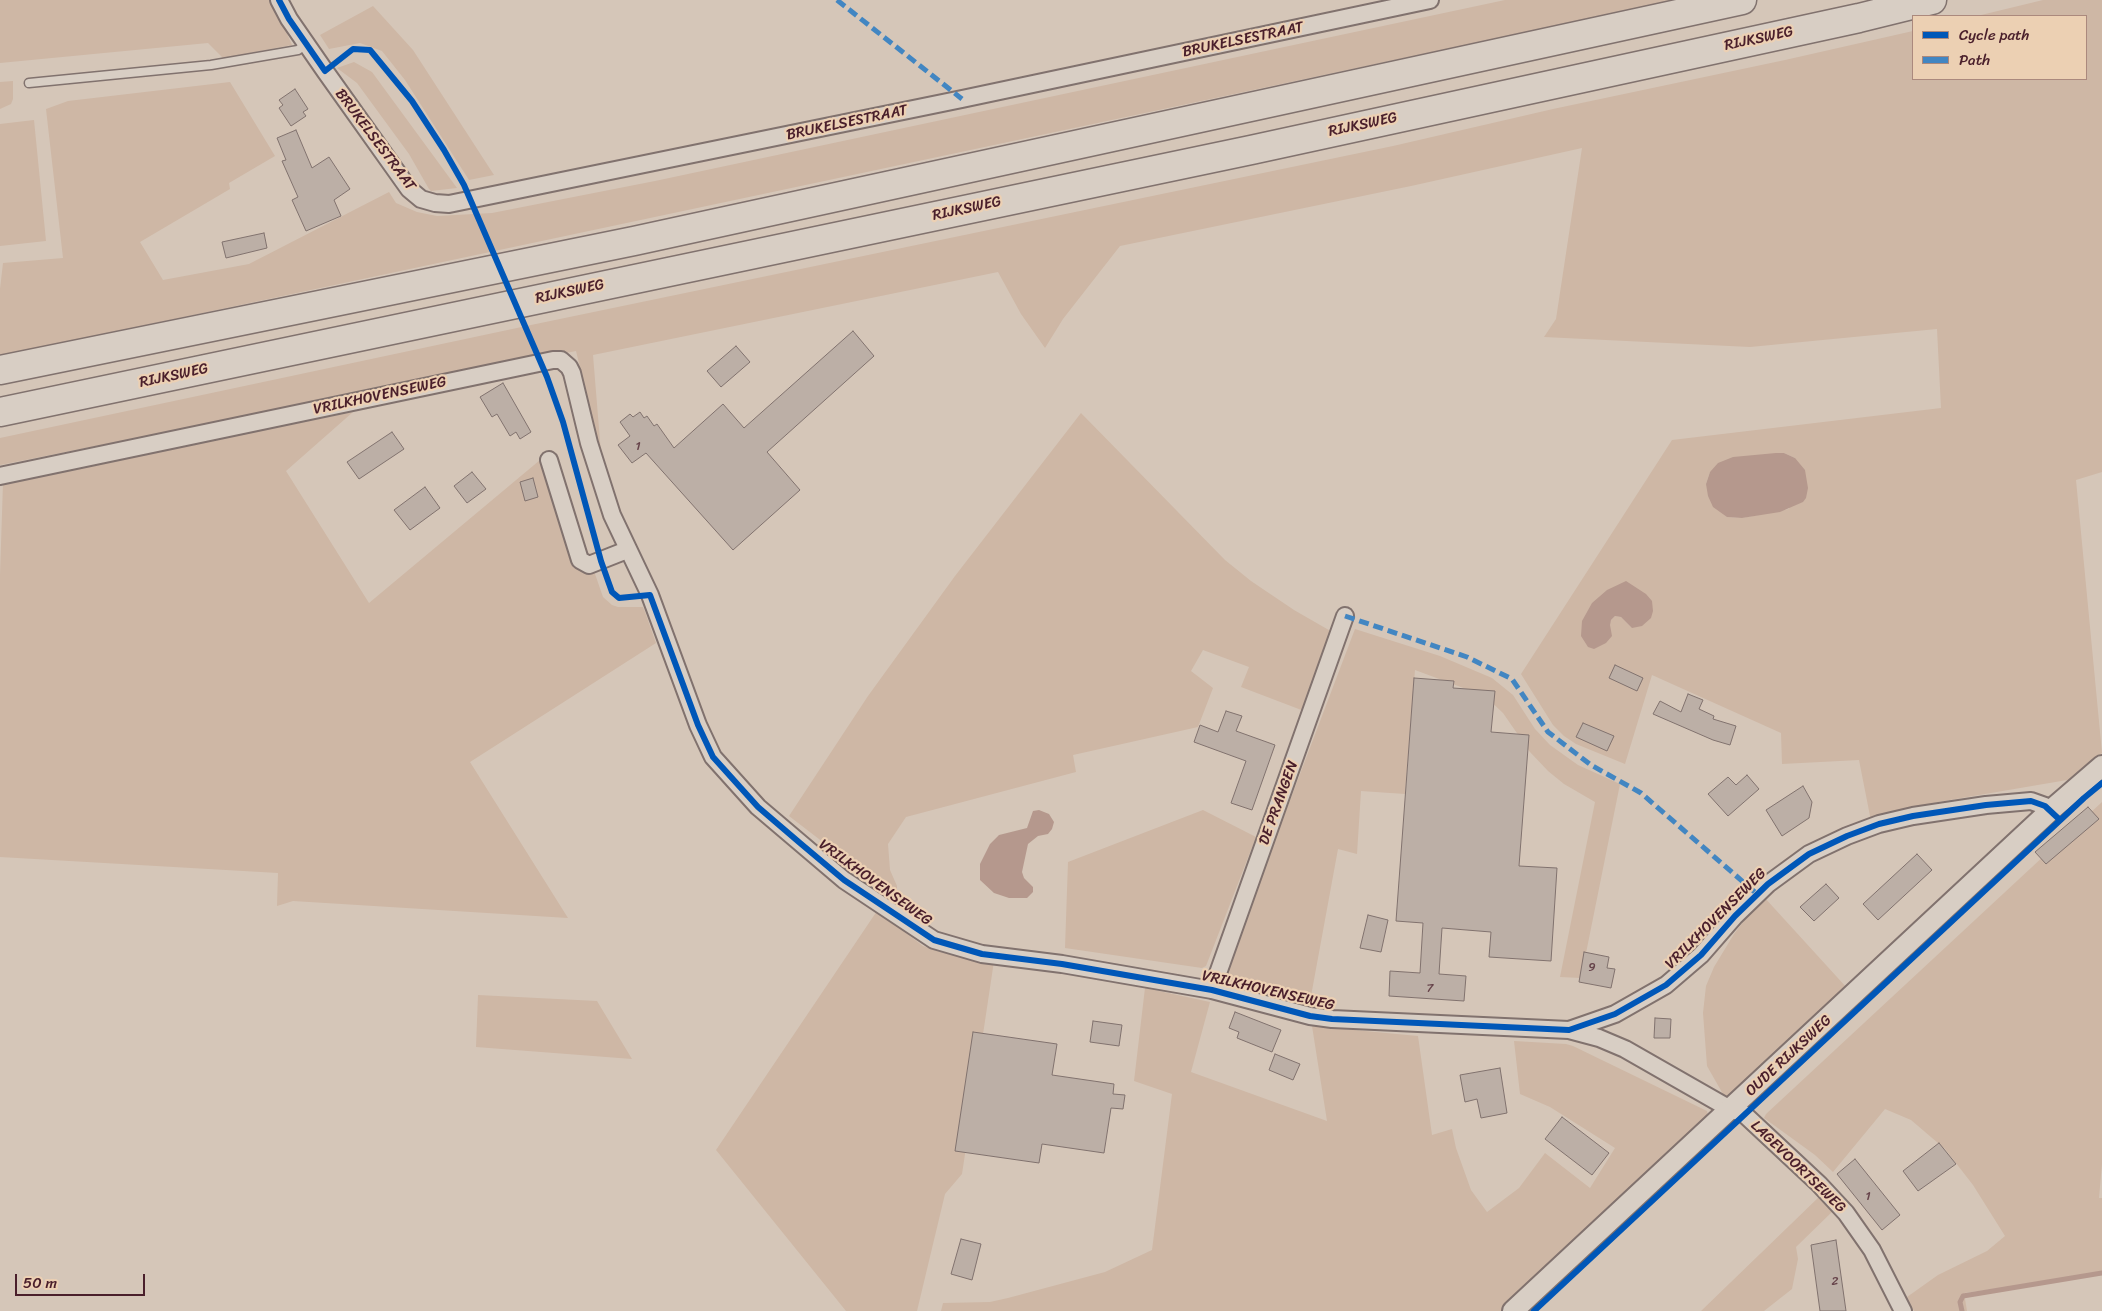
<!DOCTYPE html>
<style>
body{margin:0}
#map{position:relative;width:2102px;height:1311px;overflow:hidden;background:#d5c6b8;font-family:Sriracha,sans-serif}
canvas{display:block}
.legend{position:absolute;left:1912px;top:15px;width:175px;height:65px;box-sizing:border-box;background:#ecd0b3;border:1px solid #ab897d;margin:0;padding:6px 9px;list-style:none;font-size:15px;color:#4a1f2b}
.legend li{display:flex;align-items:center;gap:10px;height:25px}
.legend b{width:25px;border:1px solid #ab897d}
.scale{position:absolute;left:15px;top:1274px;width:130px;height:22px;box-sizing:border-box;border:2px solid #4a1f2b;border-top:0;padding-left:6px;font-size:15px;line-height:18px;white-space:nowrap;color:#4a1f2b;-webkit-text-stroke:4px #ecd0b3;paint-order:stroke}
</style>
<div id="map">
<canvas width="2102" height="1311"></canvas>
<ul class="legend">
<li><b style="height:6px;background:#0057b8"></b>Cycle path</li>
<li><b style="height:6px;background:#4286c2"></b>Path</li>
</ul>
<div class="scale">50 m</div>
</div>
<script>
const g = document.querySelector('canvas').getContext('2d');
g.lineJoin = 'round';
function fillPath(path, color) { g.fillStyle = color; g.fill(path, 'evenodd'); }
const toPath = rows => new Path2D(rows.map(r => 'M' + r).join(''));
function stroke(path, color, width, dash) { g.strokeStyle = color; g.lineWidth = width; g.lineCap = dash ? 'butt' : 'round'; g.setLineDash(dash || []); g.stroke(path); }
function label(font, color, halo, rows, align = 'center') {
  g.font = font + ' Sriracha,sans-serif'; g.lineWidth = 4.5; g.setLineDash([]); g.textBaseline = 'middle'; g.strokeStyle = halo; g.fillStyle = color; for (const [text, x, y, turn = 0] of rows) {
    g.save(); g.translate(x, y); g.rotate((+turn || 0) * Math.PI / 180); g.textAlign = isNaN(turn) ? turn : align; if (halo) g.strokeText(text, 0, 0); g.fillText(text, 0, 0); g.restore();
  }
}
fillPath(toPath([
 [0,0,272,0,292,45,223,58,208,43,0,63],
 [1505,0,1677,0,0,356,0,289,3,263,63,258,46,109,68,101,230,82,275,156,229,183,230,189,140,242,163,280,249,264,389,192,396,203,417,212,437,216,492,213,655,181],
 [2043,0,2102,0,2102,472,2076,480,2102,753,2073,779,1938,802,1871,821,1859,760,1782,764,1781,733,1652,675,1625,764,1576,744,1564,736,1553,725,1521,674,1672,440,1941,408,1937,329,1750,347,1544,337,1556,319,1582,148,1411,186,1120,246,1063,319,1045,348,1021,314,998,272,593,355,601,453,576,351,0,465,0,438,531,325,1393,146,1553,109,1785,60,1913,31,1913,79,2086,79,2086,16,1977,16],
 [1784,453,1795,458,1789,509,1742,518,1727,517,1706,484,1710,472],
 [1607,590,1632,628,1621,617,1615,616,1611,620,1609,625],
 [373,6,413,50,494,175,469,180,405,80,382,51,360,43,329,49,320,35],
 [354,62,372,72,457,188,431,191,429,189,409,154,357,83,337,68],
 [13,81,13,99,11,104,0,109,0,82],
 [34,120,46,241,0,246,0,124],
 [353,412,286,471,369,603,552,450,603,597,612,605,618,607,643,607,645,612,656,643,470,762,568,918,293,901,277,906,278,873,0,857,0,575,3,483],
 [1081,413,1225,560,1251,581,1294,610,1334,633,1304,711,1241,687,1249,667,1203,650,1191,671,1213,688,1198,727,1073,755,1076,772,906,817,888,844,890,870,897,886,897,899,789,816,868,696,955,576],
 [1355,629,1440,656,1492,678,1513,695,1535,729,1550,745,1578,765,1620,784,1581,978,1560,977,1595,802,1564,784,1548,771,1530,752,1503,713,1485,696,1415,670,1405,794,1361,791,1357,854,1338,849,1309,1007,1220,985],
 [2102,802,2102,1164,2099,1198,2102,1198,2102,1274,1964,1293,1967,1311,1914,1311,1907,1297,1938,1275,1987,1251,2005,1236,1973,1185,1945,1149,1911,1120,1885,1109,1833,1172,1815,1155,1764,1118,1766,1114],
 [1203,810,1256,837,1206,966,1202,968,1065,948,1068,862],
 [1764,897,1847,988,1727,1101,1707,1066,1703,1013,1706,986,1714,967,1734,934,1755,906],
 [877,911,923,946,940,952,994,961,962,1174,945,1194,917,1311,846,1311,716,1150],
 [1145,988,1210,1002,1191,1072,1327,1121,1312,1026,1418,1036,1432,1135,1452,1129,1456,1148,1471,1190,1487,1212,1519,1188,1545,1153,1590,1188,1615,1148,1550,1107,1520,1094,1514,1041,1566,1044,1573,1046,1707,1111,1709,1119,1503,1311,941,1311,943,1303,990,1302,1008,1298,1105,1272,1152,1250,1172,1094,1134,1081],
 [478,995,597,1001,632,1059,476,1047],
 [1821,1195,1834,1210,1796,1247,1798,1259,1792,1289,1764,1311,1701,1311]
]), '#ceb7a5');
fillPath(toPath([
 [1776,453,1784,453,1795,458,1805,470,1808,488,1806,498,1803,502,1780,512,1742,518,1727,517,1713,507,1708,496,1706,484,1710,472,1718,463,1733,457],
 [1626,581,1646,594,1652,601,1653,611,1651,618,1642,626,1632,628,1621,617,1615,616,1611,620,1610,625,1612,636,1606,643,1594,649,1588,647,1581,636,1582,621,1592,603,1607,590],
 [1039,810,1049,814,1054,822,1052,829,1048,834,1038,836,1028,844,1022,872,1024,878,1033,887,1033,892,1027,898,1009,898,994,893,980,880,980,864,990,844,999,835,1027,828,1033,811]
]), '#b5988d');
stroke(toPath([
 [1962,1311,1960,1302,1963,1296,2102,1273]
]), '#b5988d', 5);
const building = toPath([
 [295,89,308,109,303,112,306,116,291,126,279,108,283,105,279,100,295,89],
 [296,130,312,168,329,157,350,189,334,200,341,216,306,231,292,200,298,197,282,161,286,160,277,138,296,130],
 [264,233,267,248,226,258,222,242,264,233],
 [853,331,874,356,767,452,800,490,733,550,646,453,632,463,618,445,630,436,620,422,630,414,633,417,640,412,644,418,647,416,654,426,657,424,674,448,723,404,744,428,853,331],
 [736,346,750,362,721,387,707,371,736,346],
 [503,383,531,432,520,439,516,432,510,436,497,414,492,417,480,397,503,383],
 [392,432,404,449,359,479,347,462,392,432],
 [472,472,486,489,467,503,454,486,472,472],
 [533,478,538,497,525,501,520,482,533,478],
 [425,487,440,508,410,530,394,510,425,487],
 [1615,665,1643,678,1637,691,1609,678,1615,665],
 [1414,678,1454,681,1453,688,1495,691,1491,732,1529,735,1519,866,1557,868,1551,961,1489,957,1491,932,1442,928,1439,974,1466,976,1464,1001,1389,996,1390,971,1420,973,1423,923,1396,921,1414,678],
 [1688,694,1703,700,1699,709,1714,716,1713,719,1736,726,1730,745,1713,740,1653,714,1660,701,1681,712,1688,694],
 [1226,711,1242,716,1236,731,1275,745,1252,810,1231,803,1246,761,1194,742,1200,725,1218,732,1226,711],
 [1583,723,1614,736,1607,751,1576,737,1583,723],
 [1747,775,1759,789,1728,816,1708,794,1728,777,1736,785,1747,775],
 [1803,786,1812,802,1809,818,1782,836,1766,810,1803,786],
 [2088,807,2099,819,2046,864,2035,852,2088,807],
 [1917,854,1932,870,1878,920,1863,904,1917,854],
 [1826,884,1839,898,1814,921,1800,907,1826,884],
 [1368,915,1388,920,1381,952,1360,948,1368,915],
 [1584,952,1609,957,1607,968,1615,969,1611,988,1579,982,1584,952],
 [1235,1012,1281,1030,1272,1052,1237,1038,1239,1032,1229,1028,1235,1012],
 [1655,1018,1671,1019,1670,1038,1654,1038,1655,1018],
 [1093,1021,1122,1025,1119,1046,1090,1042,1093,1021],
 [973,1032,1057,1044,1052,1075,1114,1084,1113,1094,1125,1095,1123,1109,1111,1108,1104,1153,1042,1144,1039,1163,955,1151,973,1032],
 [1275,1054,1300,1064,1293,1080,1269,1070,1275,1054],
 [1500,1068,1507,1113,1481,1118,1477,1099,1465,1102,1460,1075,1500,1068],
 [1562,1117,1609,1153,1592,1175,1545,1139,1562,1117],
 [1939,1143,1956,1164,1918,1191,1903,1171,1939,1143],
 [1855,1159,1900,1215,1882,1230,1837,1174,1855,1159],
 [961,1239,981,1244,972,1280,951,1274,961,1239],
 [1836,1240,1846,1311,1820,1311,1811,1245,1836,1240]
]);
fillPath(building, '#bcafa6');
stroke(building, '#81726e', 1);
const service = toPath([
 [29,83,211,65,298,50,306,44]
]);
const minor = toPath([
 [279,0,289,19,325,71,409,189,421,199,435,203,449,204,962,99,1430,0],
 [549,460,580,560,589,565,627,550],
 [0,476,553,360,561,360,569,367,572,373,589,443,612,515,650,595,698,725,713,757,758,807,844,880,934,940,982,954,1062,964,1212,990,1310,1016,1332,1019,1569,1030,1615,1014,1666,985,1701,955,1735,916,1768,884,1809,854,1847,836,1879,824,1913,816,1986,805,2031,801,2045,806,2051,810],
 [1212,990,1345,616],
 [1569,1030,1599,1038,1625,1049,1730,1109,1744,1114,1819,1184,1846,1213,1872,1250,1903,1311]
]);
const tertiary = toPath([
 [1513,1311,2051,810,2102,766]
]);
const motorway = toPath([
 [0,370,634,241,1742,0],
 [0,412,1251,150,1859,18,1932,0]
]);
stroke(service, '#81726e', 11);
stroke(minor, '#81726e', 20);
stroke(tertiary, '#81726e', 24);
stroke(motorway, '#81726e', 31);
stroke(service, '#d8cec4', 8);
stroke(minor, '#d8cec4', 16);
stroke(tertiary, '#d8cec4', 20);
stroke(motorway, '#d8cec4', 28);
stroke(toPath([
 [837,0,962,99],
 [1345,616,1467,657,1512,679,1548,732,1591,765,1641,793,1757,894]
]), '#4286c2', 5, [10, 5]);
stroke(toPath([
 [279,0,289,19,325,71,353,49,370,50,412,101,444,150,464,185,547,377,563,422,601,561,612,592,619,598,650,595,698,725,713,757,758,807,800,843,844,880,934,940,982,954,1062,964,1212,990,1310,1016,1332,1019,1569,1030,1615,1014,1666,985,1701,955,1735,916,1768,884,1809,854,1847,836,1879,824,1913,816,1986,805,2031,801,2045,806,2060,820],
 [1534,1311,2084,798,2102,783]
]), '#0057b8', 6);
label('12px', '#66434a', null, [
 ["1",638,447],
 ["9",1592,968],
 ["7",1430,989],
 ["1",1868,1197],
 ["2",1835,1282]
]);
label('15px', '#4a1f2b', '#ecd0b3', [
 ["RIJKSWEG",1759,39,-12],
 ["BRUKELSESTRAAT",1243,40,-12],
 ["BRUKELSESTRAAT",847,123,-12],
 ["RIJKSWEG",1363,125,-12],
 ["BRUKELSESTRAAT",375,140,53],
 ["RIJKSWEG",967,209,-12],
 ["RIJKSWEG",570,292,-12],
 ["RIJKSWEG",174,376,-12],
 ["VRILKHOVENSEWEG",380,396,-12],
 ["DE PRANGEN",1279,803,-70],
 ["VRILKHOVENSEWEG",875,883,36],
 ["VRILKHOVENSEWEG",1716,919,-45],
 ["VRILKHOVENSEWEG",1268,991,13],
 ["OUDE RIJKSWEG",1789,1056,-43],
 ["LAGEVOORTSEWEG",1798,1167,44]
]);
</script>
